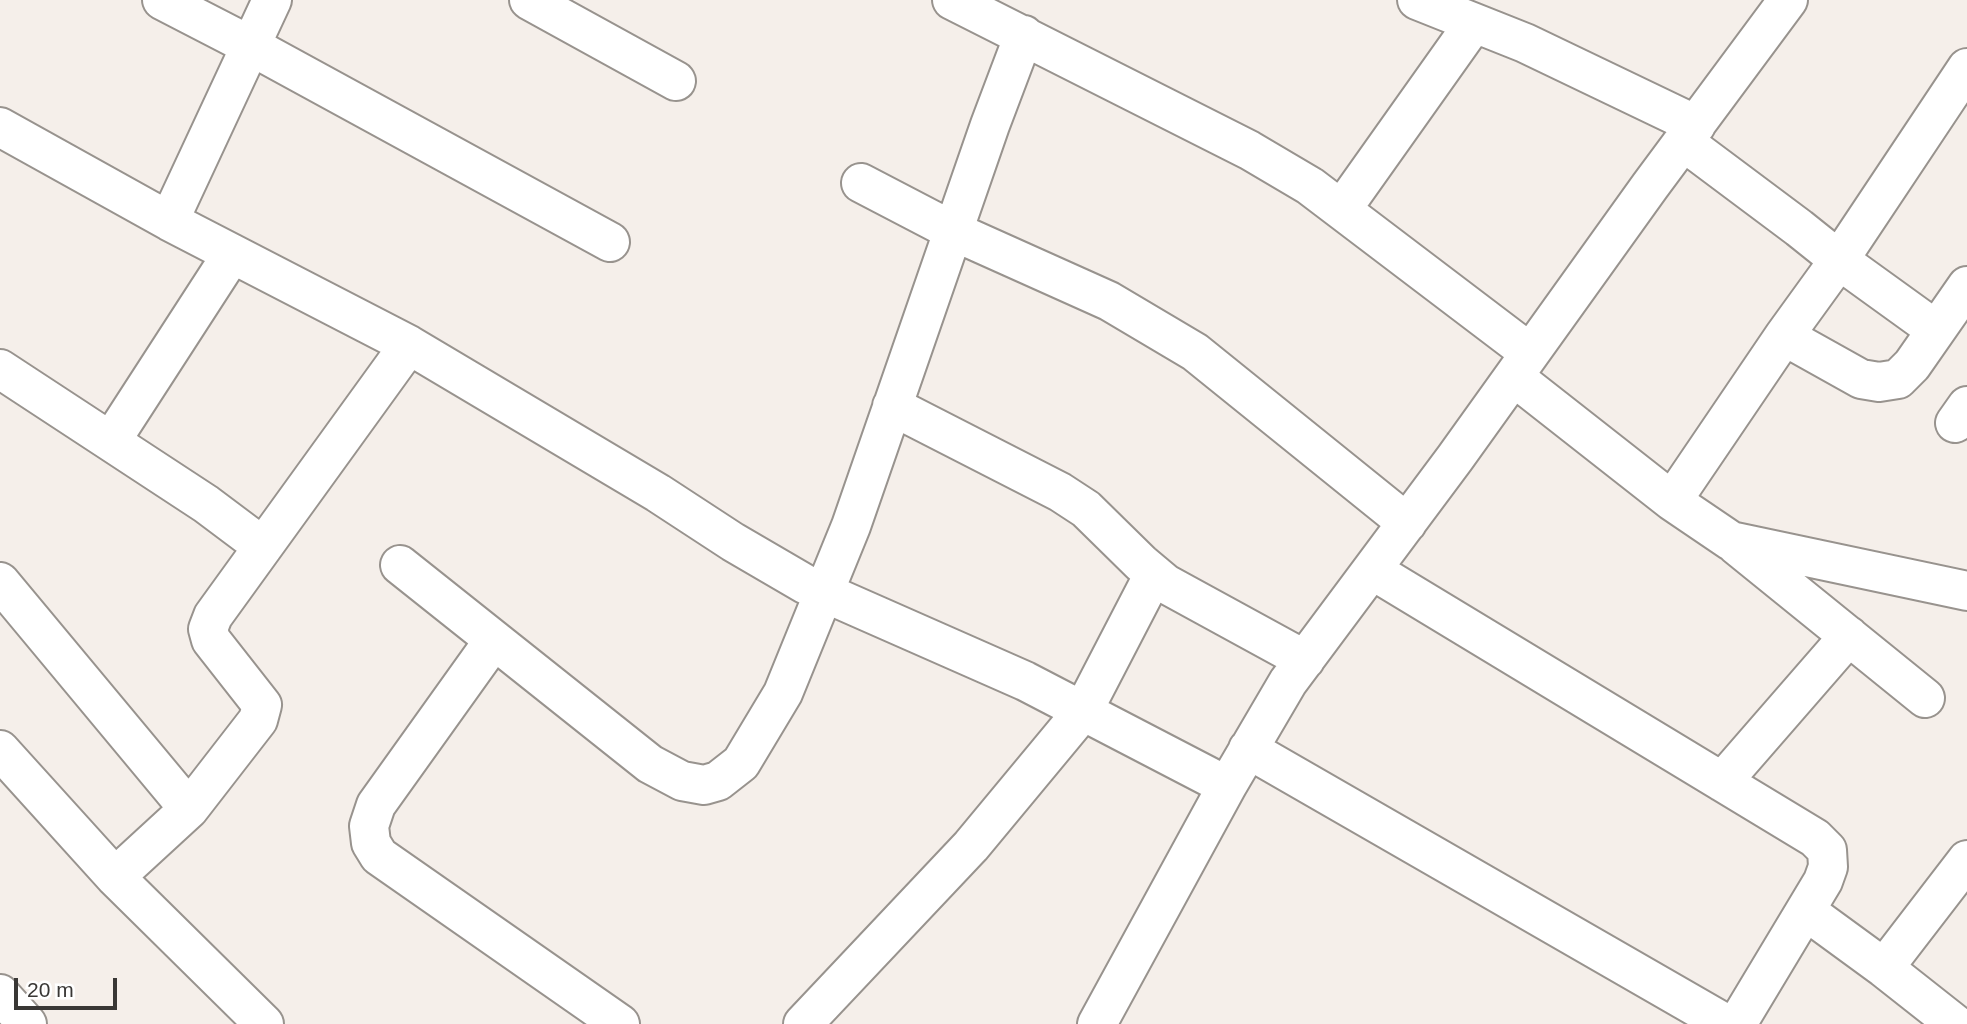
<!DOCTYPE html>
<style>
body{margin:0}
#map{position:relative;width:1967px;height:1024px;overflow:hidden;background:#f5efea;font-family:Helvetica,sans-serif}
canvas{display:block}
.scale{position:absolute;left:14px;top:978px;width:103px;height:32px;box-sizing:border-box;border:4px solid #393735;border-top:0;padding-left:9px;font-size:21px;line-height:24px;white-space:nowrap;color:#393735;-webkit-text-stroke:5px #fff;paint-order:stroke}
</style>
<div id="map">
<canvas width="1967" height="1024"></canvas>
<div class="scale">20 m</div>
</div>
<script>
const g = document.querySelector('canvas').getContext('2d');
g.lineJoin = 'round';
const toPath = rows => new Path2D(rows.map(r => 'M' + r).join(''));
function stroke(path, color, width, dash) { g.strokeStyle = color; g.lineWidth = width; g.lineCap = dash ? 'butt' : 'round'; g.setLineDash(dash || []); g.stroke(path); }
const street = toPath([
 [162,0,251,46,610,242],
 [529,0,676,81],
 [952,0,1249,150,1310,186,1530,353],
 [1417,0,1525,43,1696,125],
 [0,127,169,221,409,345,658,493,733,542,805,584,1025,681,1227,786],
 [1684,142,1799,228,1839,260,1936,330],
 [861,183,953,231,1109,301,1195,352,1407,523],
 [1342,209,1474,23],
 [169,221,272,0],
 [1784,336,1861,379,1879,382,1898,379,1912,365,1967,286],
 [0,369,206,504,262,546],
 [1514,377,1672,501,1784,336,1839,260,1967,68],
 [892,406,1060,492,1086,509,1141,563,1166,584,1305,660],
 [1955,423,1967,406],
 [111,441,232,254],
 [1672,501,1731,541,1967,591],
 [1736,545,1925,698],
 [400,565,650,764,682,781,704,785,718,781,741,763,783,693,851,526,990,125,1024,35],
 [1372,570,1815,838,1827,850,1828,867,1823,881,1737,1024],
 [0,582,189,809],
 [494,640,376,805,369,826,371,843,379,856,620,1024],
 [1248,749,1726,1024],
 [0,750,115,877,264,1024],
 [1722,782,1849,636],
 [115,877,189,809,258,720,262,705,211,640,208,629,213,616,409,345],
 [1806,911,1884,968,1955,1024],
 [1884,968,1967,860],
 [0,994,27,1024],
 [803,1024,971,846,1083,711,1154,574],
 [1097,1024,1227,786,1288,682,1455,458,1650,186,1788,0]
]);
stroke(street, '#98938e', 42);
stroke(street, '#fff', 38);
</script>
